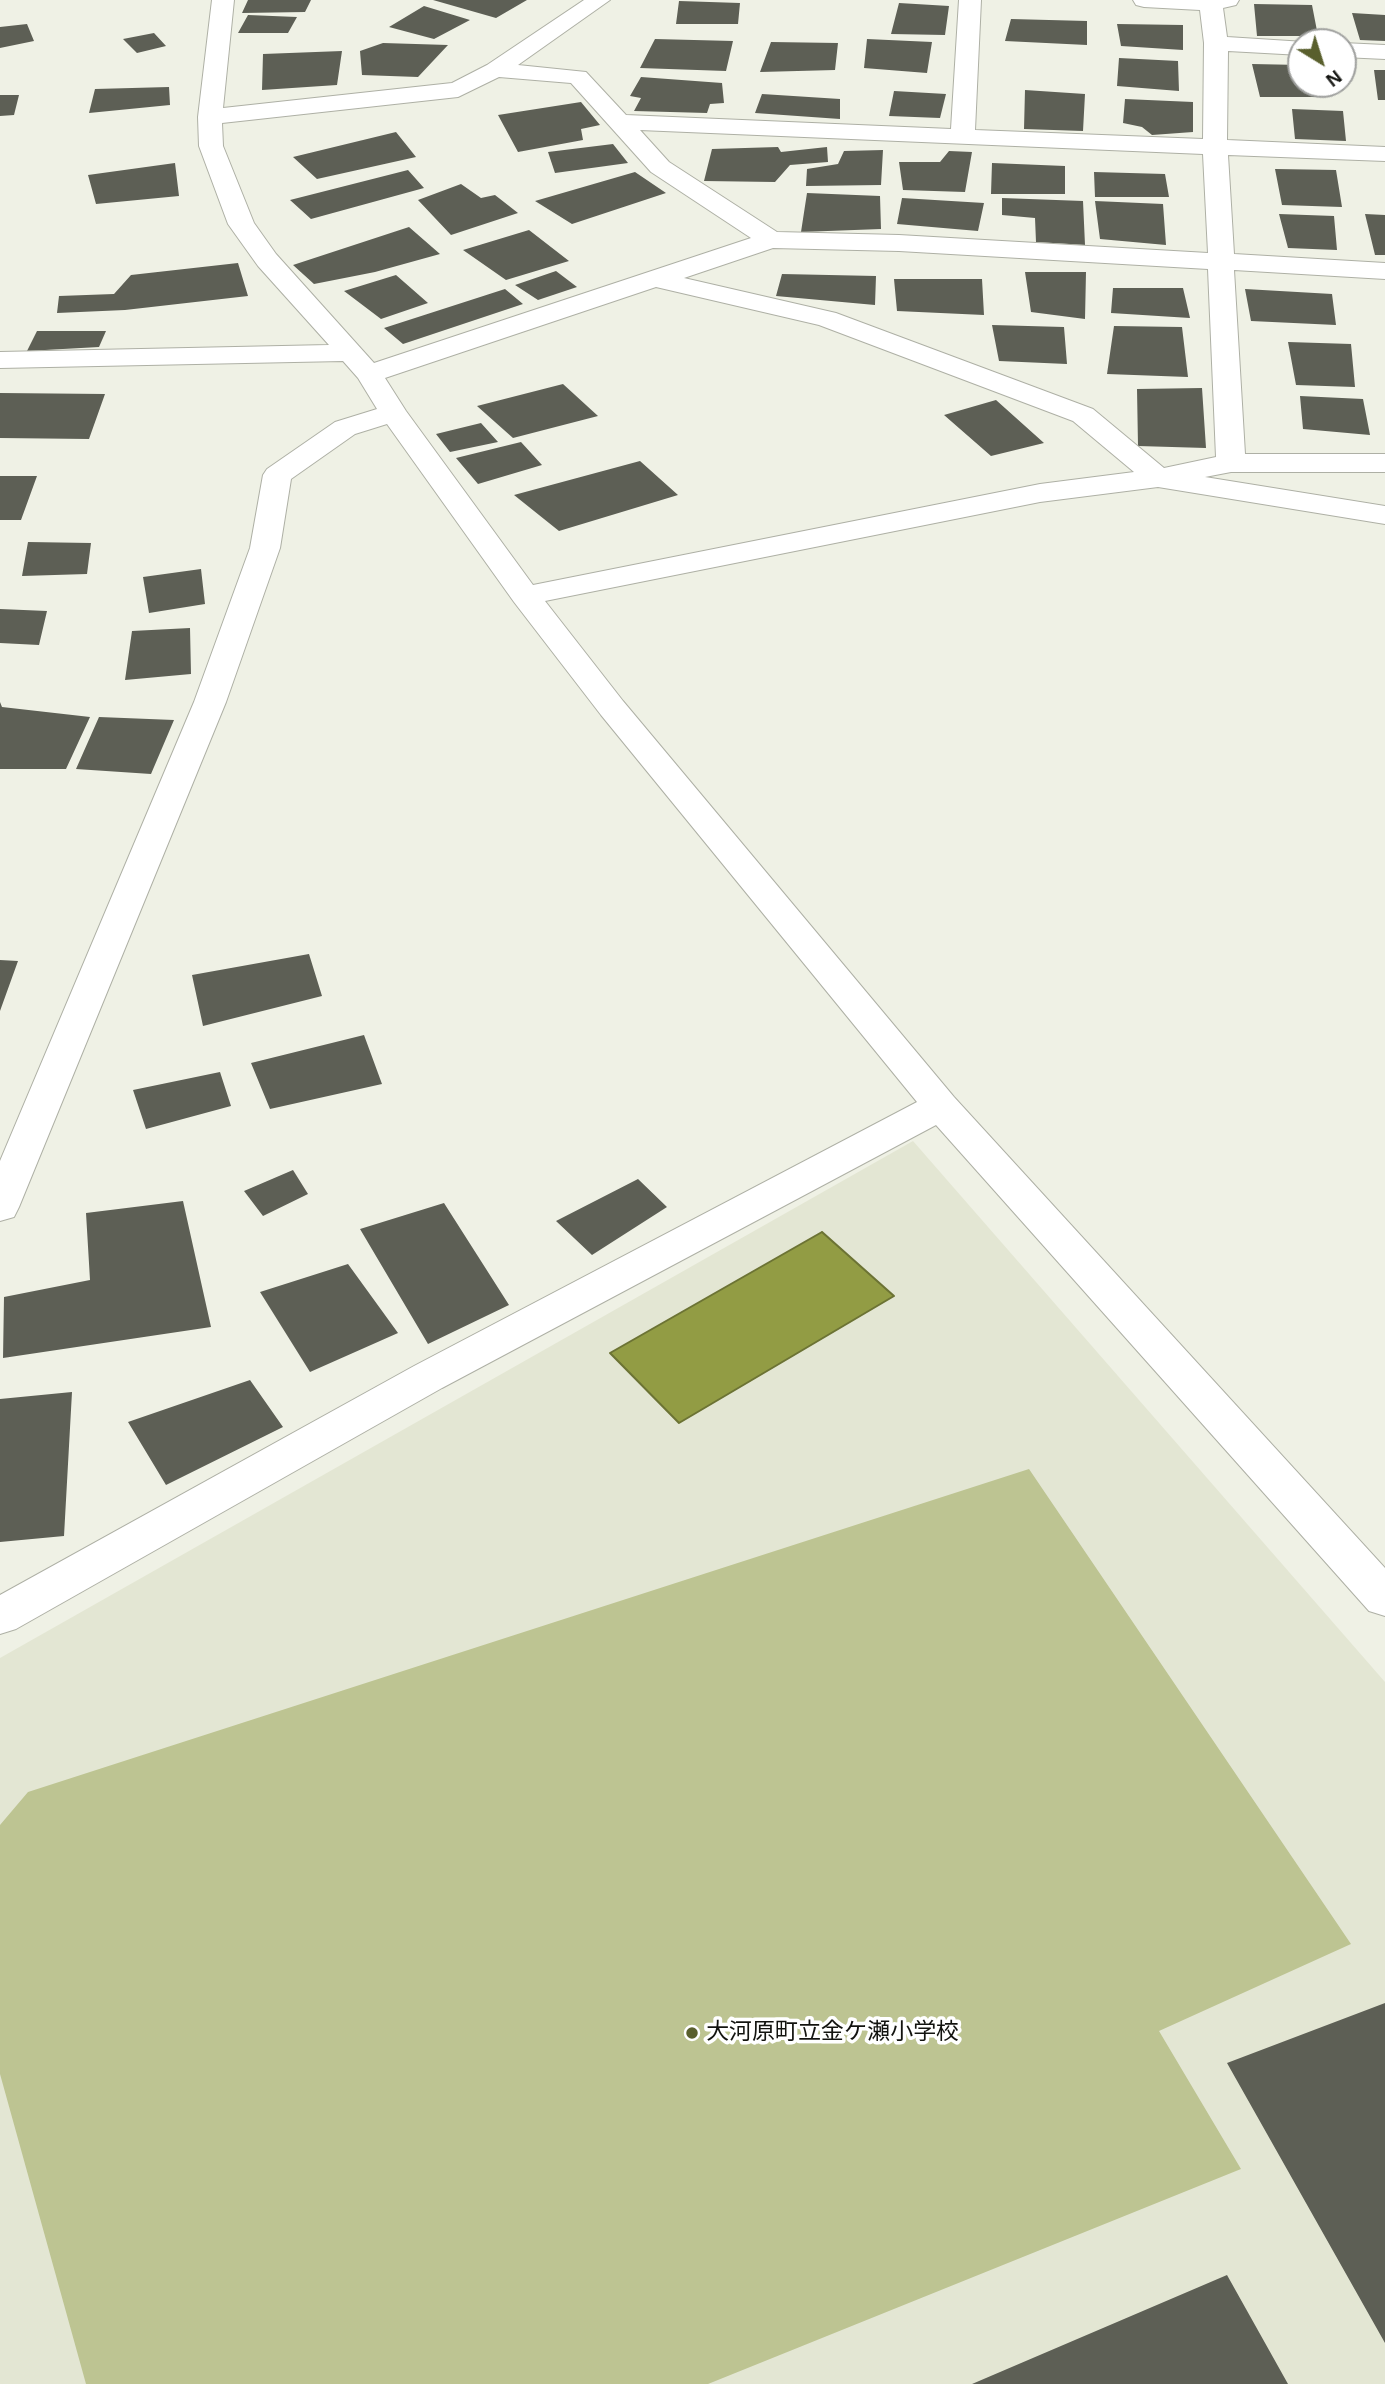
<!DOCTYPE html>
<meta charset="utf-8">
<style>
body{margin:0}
#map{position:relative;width:1385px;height:2384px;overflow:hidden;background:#eff1e5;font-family:Arial,sans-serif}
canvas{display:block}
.north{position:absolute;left:1287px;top:28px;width:70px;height:70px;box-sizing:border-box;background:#fff;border:2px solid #a0a19f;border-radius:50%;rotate:142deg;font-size:19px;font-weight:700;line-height:28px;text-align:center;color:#12130f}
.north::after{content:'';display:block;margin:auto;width:24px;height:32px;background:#595f2d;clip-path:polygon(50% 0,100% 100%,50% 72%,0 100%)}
</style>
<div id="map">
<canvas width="1385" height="2384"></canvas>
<div class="north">N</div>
</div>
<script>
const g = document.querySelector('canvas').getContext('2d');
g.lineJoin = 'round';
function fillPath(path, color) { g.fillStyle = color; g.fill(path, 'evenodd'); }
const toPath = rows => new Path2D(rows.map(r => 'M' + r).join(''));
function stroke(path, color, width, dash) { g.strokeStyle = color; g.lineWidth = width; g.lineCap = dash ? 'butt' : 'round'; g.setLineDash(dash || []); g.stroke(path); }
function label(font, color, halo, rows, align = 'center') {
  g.font = font + ' Arial,"Noto Sans JP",sans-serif'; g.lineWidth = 7; g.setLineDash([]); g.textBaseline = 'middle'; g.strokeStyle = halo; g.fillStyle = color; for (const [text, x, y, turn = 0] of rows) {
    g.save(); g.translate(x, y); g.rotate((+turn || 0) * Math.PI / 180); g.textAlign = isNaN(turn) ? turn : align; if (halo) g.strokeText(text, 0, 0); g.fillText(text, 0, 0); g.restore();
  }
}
fillPath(toPath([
 [913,1141,1385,1682,1385,2384,0,2384,0,1658]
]), '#e3e6d3');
fillPath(toPath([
 [1029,1469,1351,1944,1159,2031,1241,2169,708,2384,86,2384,0,2074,0,1825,28,1792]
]), '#bdc492');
const water = toPath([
 [822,1232,894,1296,679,1423,610,1353,822,1232]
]);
fillPath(water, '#929c44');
stroke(water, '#6c7334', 2);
fillPath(toPath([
 [248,0,311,0,305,12,242,13],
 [433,0,527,0,496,18],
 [679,1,740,3,738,24,676,24],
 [899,3,949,6,945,35,891,34],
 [1254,4,1312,5,1318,36,1257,36],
 [424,6,470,20,434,39,389,27],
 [1352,13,1385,15,1385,41,1360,40],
 [248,15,297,17,288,33,238,33],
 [1011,19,1087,21,1087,45,1005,41],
 [27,24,34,41,0,48,0,27],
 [1117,24,1183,25,1183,50,1121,46],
 [154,33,166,46,137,53,123,39],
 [655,39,733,41,726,71,640,68],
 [867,39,932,42,927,73,864,68],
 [771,42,838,43,835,70,760,72],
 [383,43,448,45,418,77,362,75,360,51],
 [342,51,337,85,262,90,263,54],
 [1119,58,1178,61,1179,91,1117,86],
 [1252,64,1301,65,1301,84,1323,84,1326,97,1260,97],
 [1374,70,1385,70,1385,100,1378,100],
 [641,77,722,83,724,103,710,104,707,113,634,111,641,98,630,96],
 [169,87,170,105,89,113,95,89],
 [1025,90,1085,94,1083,131,1024,129],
 [894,91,946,94,940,118,889,116],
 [762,94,840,99,840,119,755,113],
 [0,95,19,95,14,115,0,116],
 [1125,99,1193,102,1193,132,1152,135,1142,127,1123,123],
 [581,102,600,125,581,129,583,140,518,152,498,115],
 [1292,109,1343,111,1346,141,1295,139],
 [396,132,416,157,317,179,293,157],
 [613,144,628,163,555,173,548,152],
 [778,147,781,152,827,147,828,162,790,165,775,182,704,181,712,149],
 [883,150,881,185,806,186,807,169,838,164,844,151],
 [949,151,972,152,965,192,903,190,899,162,940,162],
 [175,163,179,196,96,204,88,175],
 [992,163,1065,166,1065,194,991,194],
 [1275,169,1336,170,1342,207,1282,205],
 [408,170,424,188,311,219,290,200],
 [635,172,666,193,572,224,535,201],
 [1094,172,1165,174,1169,197,1095,197],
 [461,184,481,198,495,195,518,213,451,235,418,200],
 [807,193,880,196,881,229,801,232],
 [902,198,984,203,978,231,897,224],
 [1002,198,1083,201,1085,245,1036,242,1035,218,1002,215],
 [1095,201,1163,204,1166,245,1100,239],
 [1279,214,1334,216,1337,250,1288,248],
 [1365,214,1385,215,1385,255,1375,255],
 [409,227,440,254,375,272,314,284,293,265],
 [529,230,569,261,506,280,463,250],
 [238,263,248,296,125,310,57,313,59,296,114,294,131,275],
 [556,271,577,287,538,300,515,285],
 [1025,272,1086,272,1085,319,1031,312],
 [782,274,876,276,875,305,776,296],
 [396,275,428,303,381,319,344,291],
 [894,279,982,279,984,315,897,311],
 [1113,288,1183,288,1190,318,1111,313],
 [505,289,523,304,403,344,384,328],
 [1245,289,1332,294,1336,325,1251,321],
 [992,325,1064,327,1067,364,999,361],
 [1114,326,1182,327,1188,377,1107,374],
 [37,331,106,331,99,347,27,351],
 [1288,342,1351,344,1355,387,1296,385],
 [563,384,598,416,513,438,477,406],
 [1202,388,1206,448,1138,446,1137,389],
 [0,393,105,394,89,439,0,438],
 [1300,396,1363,399,1370,435,1303,429],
 [996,400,1044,443,991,456,944,415],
 [481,423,498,442,450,452,436,434],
 [521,442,542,465,478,484,456,458],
 [640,461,678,495,559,531,514,495],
 [0,476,37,476,21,520,0,520],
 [28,542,91,543,87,574,22,576],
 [201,569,205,604,149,613,143,577],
 [0,609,47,611,39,645,0,643],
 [190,628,191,674,125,680,132,631],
 [0,702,2,707,90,717,66,769,0,769],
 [99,717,174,720,151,774,76,769],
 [309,954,322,996,203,1026,192,975],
 [0,960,18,961,0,1011],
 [364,1035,382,1084,270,1109,251,1063],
 [220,1072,231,1106,146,1129,133,1090],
 [293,1170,308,1194,263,1216,244,1191],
 [638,1179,667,1207,592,1255,556,1221],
 [183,1201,211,1327,3,1358,4,1297,90,1280,86,1213],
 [444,1203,509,1305,428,1344,360,1229],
 [348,1264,398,1333,310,1372,260,1292],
 [250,1380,283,1427,166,1485,128,1422],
 [72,1392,64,1536,0,1542,0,1399],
 [1385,2003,1385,2343,1227,2063],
 [1227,2275,1288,2384,972,2384]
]), '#5d5f55');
const street = toPath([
 [212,0,234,0,223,108,452,83,487,65,584,0,610,0,518,65,586,72,626,115,951,129,959,0,981,0,975,130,1203,139,1204,43,1200,10,1144,7,1136,5,1133,0,1239,0,1236,5,1223,8,1227,37,1305,42,1301,42,1301,55,1228,51,1227,140,1385,147,1385,161,1228,155,1234,254,1385,263,1385,279,1234,270,1245,454,1385,454,1385,472,1231,472,1205,477,1385,506,1385,524,1158,487,1040,502,545,601,623,701,954,1097,1385,1568,1385,1616,1369,1611,936,1125,442,1388,16,1629,0,1634,0,1595,414,1366,917,1102,601,715,514,602,387,424,355,434,291,479,280,548,226,702,19,1207,14,1217,0,1221,0,1161,194,702,250,548,263,475,267,469,335,422,377,409,358,378,343,361,0,368,0,352,329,345,258,266,228,224,199,146,198,117,212,0],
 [499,77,571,83,651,172,751,238,374,363,276,254,254,223,223,146,222,123,458,97,499,77],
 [640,130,1203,154,1208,253,899,235,777,232,669,162,640,130],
 [773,248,899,251,1208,269,1216,457,1164,468,1093,409,836,313,684,278,773,248],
 [656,287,819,325,1073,421,1134,472,1040,484,533,585,406,411,385,378,656,287],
 [1343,43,1385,45,1385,59,1343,57,1343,43]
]);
stroke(street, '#aeb0a5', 2);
fillPath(street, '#fff');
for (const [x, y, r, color] of [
 [692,2033,7,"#595f2d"]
]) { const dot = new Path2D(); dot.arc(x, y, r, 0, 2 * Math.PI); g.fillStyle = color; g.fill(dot); stroke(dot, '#fff', 2.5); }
label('23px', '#12130f', '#fff', [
 ["大河原町立金ケ瀬小学校",706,2033]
], 'left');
</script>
